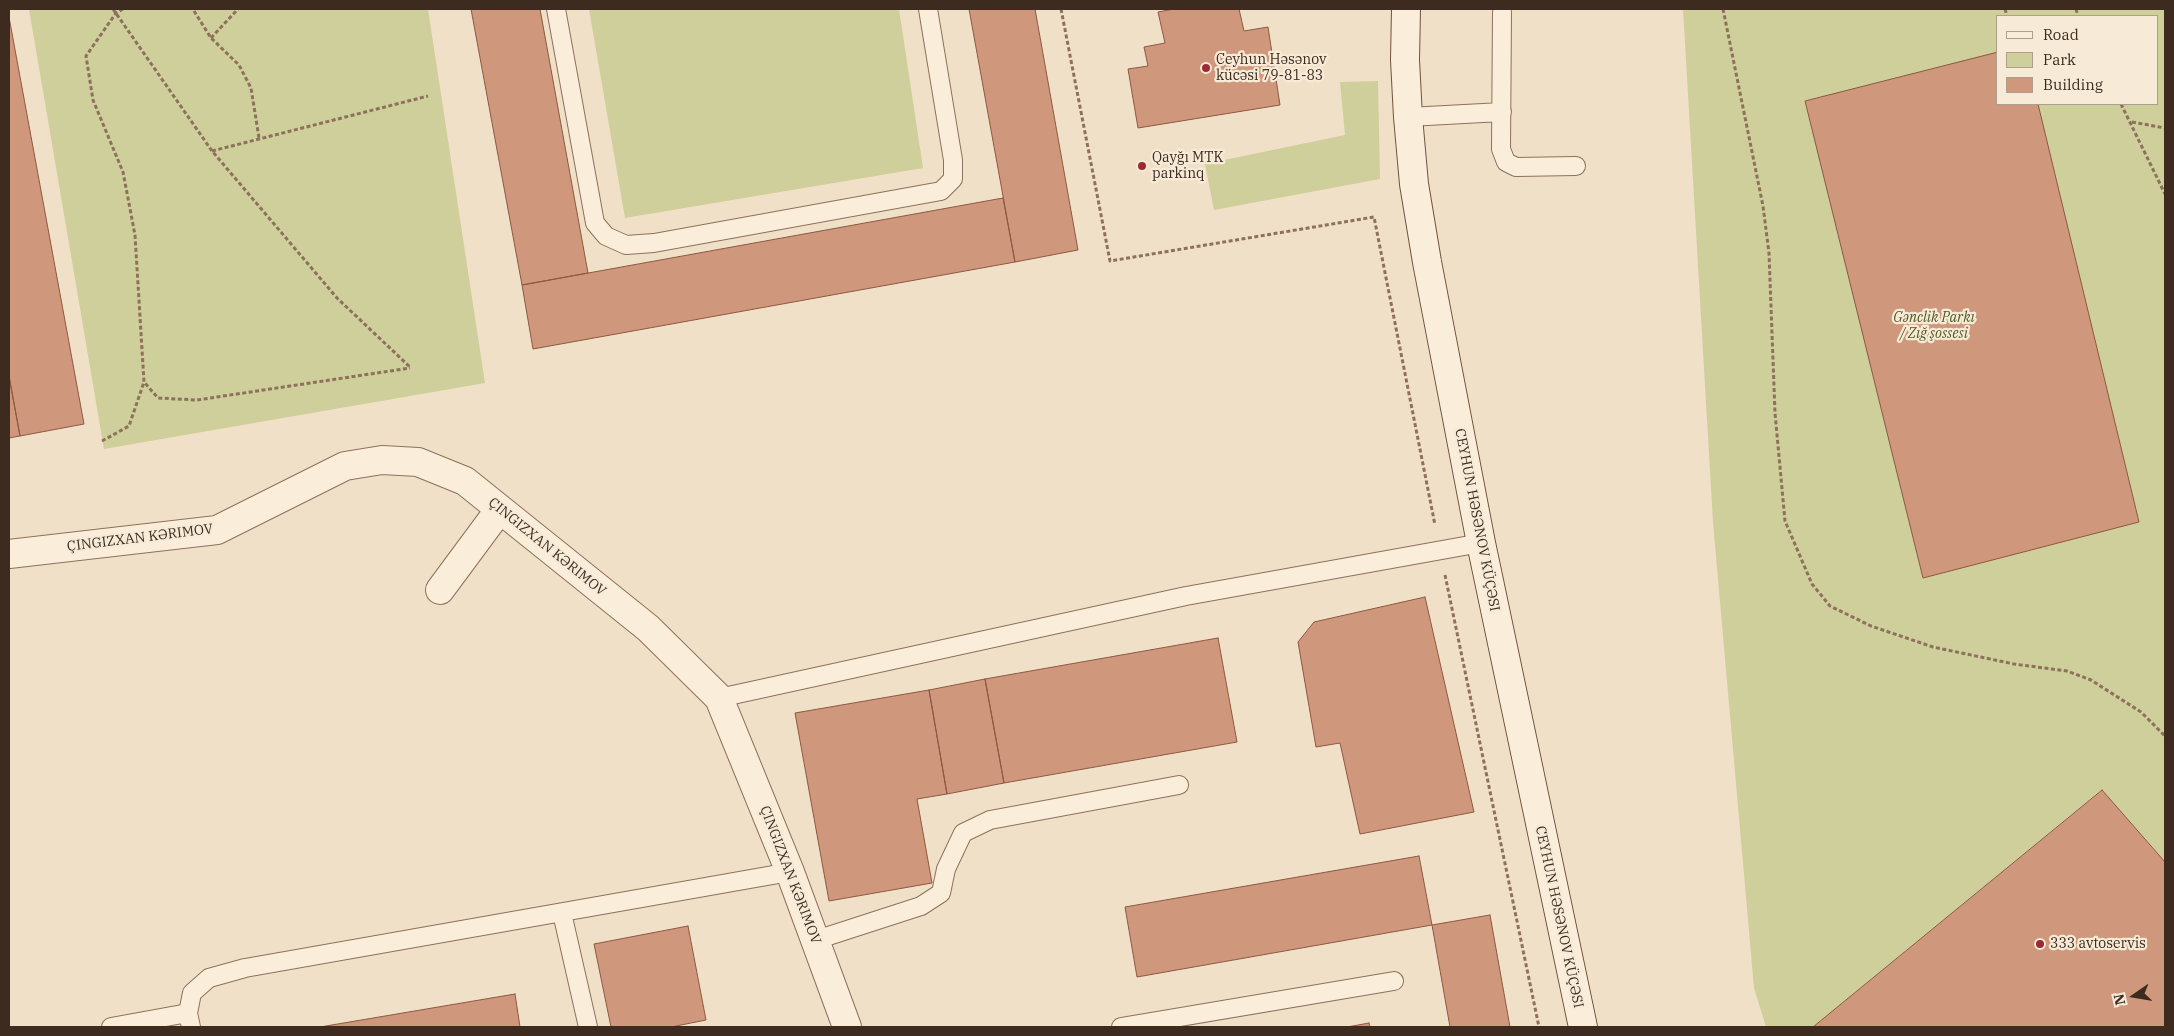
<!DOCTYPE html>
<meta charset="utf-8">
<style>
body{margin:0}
#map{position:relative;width:2174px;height:1036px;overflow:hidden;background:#f0e0c7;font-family:"IBM Plex Serif",serif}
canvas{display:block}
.frame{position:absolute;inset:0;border:10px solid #3d2b20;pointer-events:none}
.legend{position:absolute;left:1996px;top:15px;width:162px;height:90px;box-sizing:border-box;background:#f7ebd7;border:1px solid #ad9e8e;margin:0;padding:6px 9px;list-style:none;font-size:15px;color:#3d2b20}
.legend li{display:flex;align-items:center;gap:10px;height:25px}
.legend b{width:25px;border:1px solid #ad9e8e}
.north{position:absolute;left:2109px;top:971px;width:50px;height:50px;-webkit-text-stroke:4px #f7ebd7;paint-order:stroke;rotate:257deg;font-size:14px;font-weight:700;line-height:20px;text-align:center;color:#3d2b20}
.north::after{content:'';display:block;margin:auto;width:18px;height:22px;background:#3d2b20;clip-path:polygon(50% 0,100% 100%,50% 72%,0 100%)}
</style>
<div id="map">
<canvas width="2174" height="1036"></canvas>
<div class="frame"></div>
<ul class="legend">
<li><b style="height:6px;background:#faeedb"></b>Road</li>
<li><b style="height:14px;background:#cecf9a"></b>Park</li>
<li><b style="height:14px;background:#cf977c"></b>Building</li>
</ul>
<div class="north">N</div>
</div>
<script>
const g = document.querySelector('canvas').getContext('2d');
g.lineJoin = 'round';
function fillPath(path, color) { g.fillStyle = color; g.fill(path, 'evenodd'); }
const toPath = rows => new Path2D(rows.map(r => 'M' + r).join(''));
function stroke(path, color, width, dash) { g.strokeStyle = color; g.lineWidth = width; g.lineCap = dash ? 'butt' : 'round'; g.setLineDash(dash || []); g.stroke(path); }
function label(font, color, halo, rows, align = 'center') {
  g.font = font + ' "IBM Plex Serif",serif'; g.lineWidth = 4.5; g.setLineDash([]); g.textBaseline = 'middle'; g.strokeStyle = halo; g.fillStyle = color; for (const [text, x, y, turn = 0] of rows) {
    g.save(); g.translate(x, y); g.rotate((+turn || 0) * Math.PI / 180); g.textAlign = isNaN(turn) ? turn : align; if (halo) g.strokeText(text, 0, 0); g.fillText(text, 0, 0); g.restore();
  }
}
fillPath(toPath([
 [29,9,428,9,485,383,104,449],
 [589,9,899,9,923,168,625,218],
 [1683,9,2165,9,2165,862,2101,790,1813,1027,1766,1027,1754,988,1713,522],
 [1998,16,2158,16,2158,104,1998,104],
 [1378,81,1380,179,1214,210,1205,164,1345,135,1340,82]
]), '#cecf9a');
const building = toPath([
 [471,9,540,9,588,273,522,285,471,9],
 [969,9,1035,9,1078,250,1015,262,969,9],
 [1174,9,1239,9,1244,31,1268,27,1280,105,1138,128,1128,69,1148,66,1144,47,1165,43,1158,12,1174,9],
 [9,17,84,424,20,436,9,376,9,17],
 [1998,52,1998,104,2038,104,2139,522,1923,578,1805,101,1998,52],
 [1003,198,1015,262,533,349,522,285,1003,198],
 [9,376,20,436,9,438,9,376],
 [1425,597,1474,812,1360,834,1340,743,1316,747,1298,642,1314,622,1425,597],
 [1218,638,1237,742,1004,783,985,679,1218,638],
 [985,679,1004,783,947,794,929,690,985,679],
 [929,690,947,794,917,799,932,883,829,901,795,713,929,690],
 [2102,790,2165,862,2165,1027,1813,1027,2102,790],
 [1419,856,1432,925,1137,977,1125,907,1419,856],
 [1490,915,1510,1027,1450,1027,1432,925,1490,915],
 [688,926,706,1020,671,1027,611,1027,594,944,688,926],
 [515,994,520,1027,320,1027,515,994],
 [1369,1023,1370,1027,1347,1027,1369,1023]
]);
fillPath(building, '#cf977c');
stroke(building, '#8d5841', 1);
const service = toPath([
 [556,9,595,223,606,236,626,245,654,243,941,191,953,179,953,160,928,9],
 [1502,12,1501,149,1506,162,1516,167,1576,166],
 [1408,117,1502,112],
 [719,698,1186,596,1481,543],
 [562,913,588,1027],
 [816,940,921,906,941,893,946,869,963,833,990,820,1179,785],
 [111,1027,188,1013],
 [191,1027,188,1013,192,993,209,978,245,968,790,872],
 [1121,1027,1394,981]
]);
const minor = toPath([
 [9,554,217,530,345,466,382,460,418,462,465,481,648,628,719,698,790,872,847,1027],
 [440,590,500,509]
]);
const secondary = toPath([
 [1406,9,1405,60,1408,117,1414,184,1427,262,1481,543,1583,1027]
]);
stroke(service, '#8d715c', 20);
stroke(minor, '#8d715c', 30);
stroke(secondary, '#6f523f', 30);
stroke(toPath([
 [113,9,212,151,337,298,410,367],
 [123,9,116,13,86,56,93,100,123,172,135,235,144,382,158,398,197,400,410,368],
 [1061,9,1110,261,1374,217,1435,525],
 [1723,9,1763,206,1769,253,1775,413,1785,521,1812,584,1830,606,1871,626,1933,647,2014,664,2067,671,2091,680,2141,712,2165,736],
 [2005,9,2007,16],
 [2076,9,2078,16],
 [194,11,211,38,239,65,251,88,259,138],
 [211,38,238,9],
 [2121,104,2165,194],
 [2132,122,2165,128],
 [212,151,428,96],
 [102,441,129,426,144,382],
 [1445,575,1539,1027]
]), '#8d715c', 3, [4, 2.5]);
stroke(service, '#faeedb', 18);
stroke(minor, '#faeedb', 28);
stroke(secondary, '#faeedb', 28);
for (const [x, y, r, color] of [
 [1206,68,5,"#9e2935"],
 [1142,166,5,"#9e2935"],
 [2040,944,5,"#9e2935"]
]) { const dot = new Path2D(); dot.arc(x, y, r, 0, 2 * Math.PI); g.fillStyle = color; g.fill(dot); stroke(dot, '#f7ebd7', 2); }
label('14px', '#3d2b20', '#f7ebd7', [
 ["Ceyhun Həsənov",1216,60],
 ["kücəsi 79-81-83",1216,76],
 ["Qayğı MTK",1152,158],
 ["parkinq",1152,174],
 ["333 avtoservis",2050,944]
], 'left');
label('italic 14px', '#515a26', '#f7ebd7', [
 ["Gənclik Parkı",1934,318],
 ["/ Zığ şossesi",1934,334]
]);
label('14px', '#3d2b20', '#f7ebd7', [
 ["CEYHUN HƏSƏNOV KÜÇƏSI",1477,520,79],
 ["ÇINGIZXAN KƏRIMOV",140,538,-7],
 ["ÇINGIZXAN KƏRIMOV",547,547,39],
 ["ÇINGIZXAN KƏRIMOV",790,875,69],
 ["CEYHUN HƏSƏNOV KÜÇƏSI",1559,917,78]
]);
</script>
